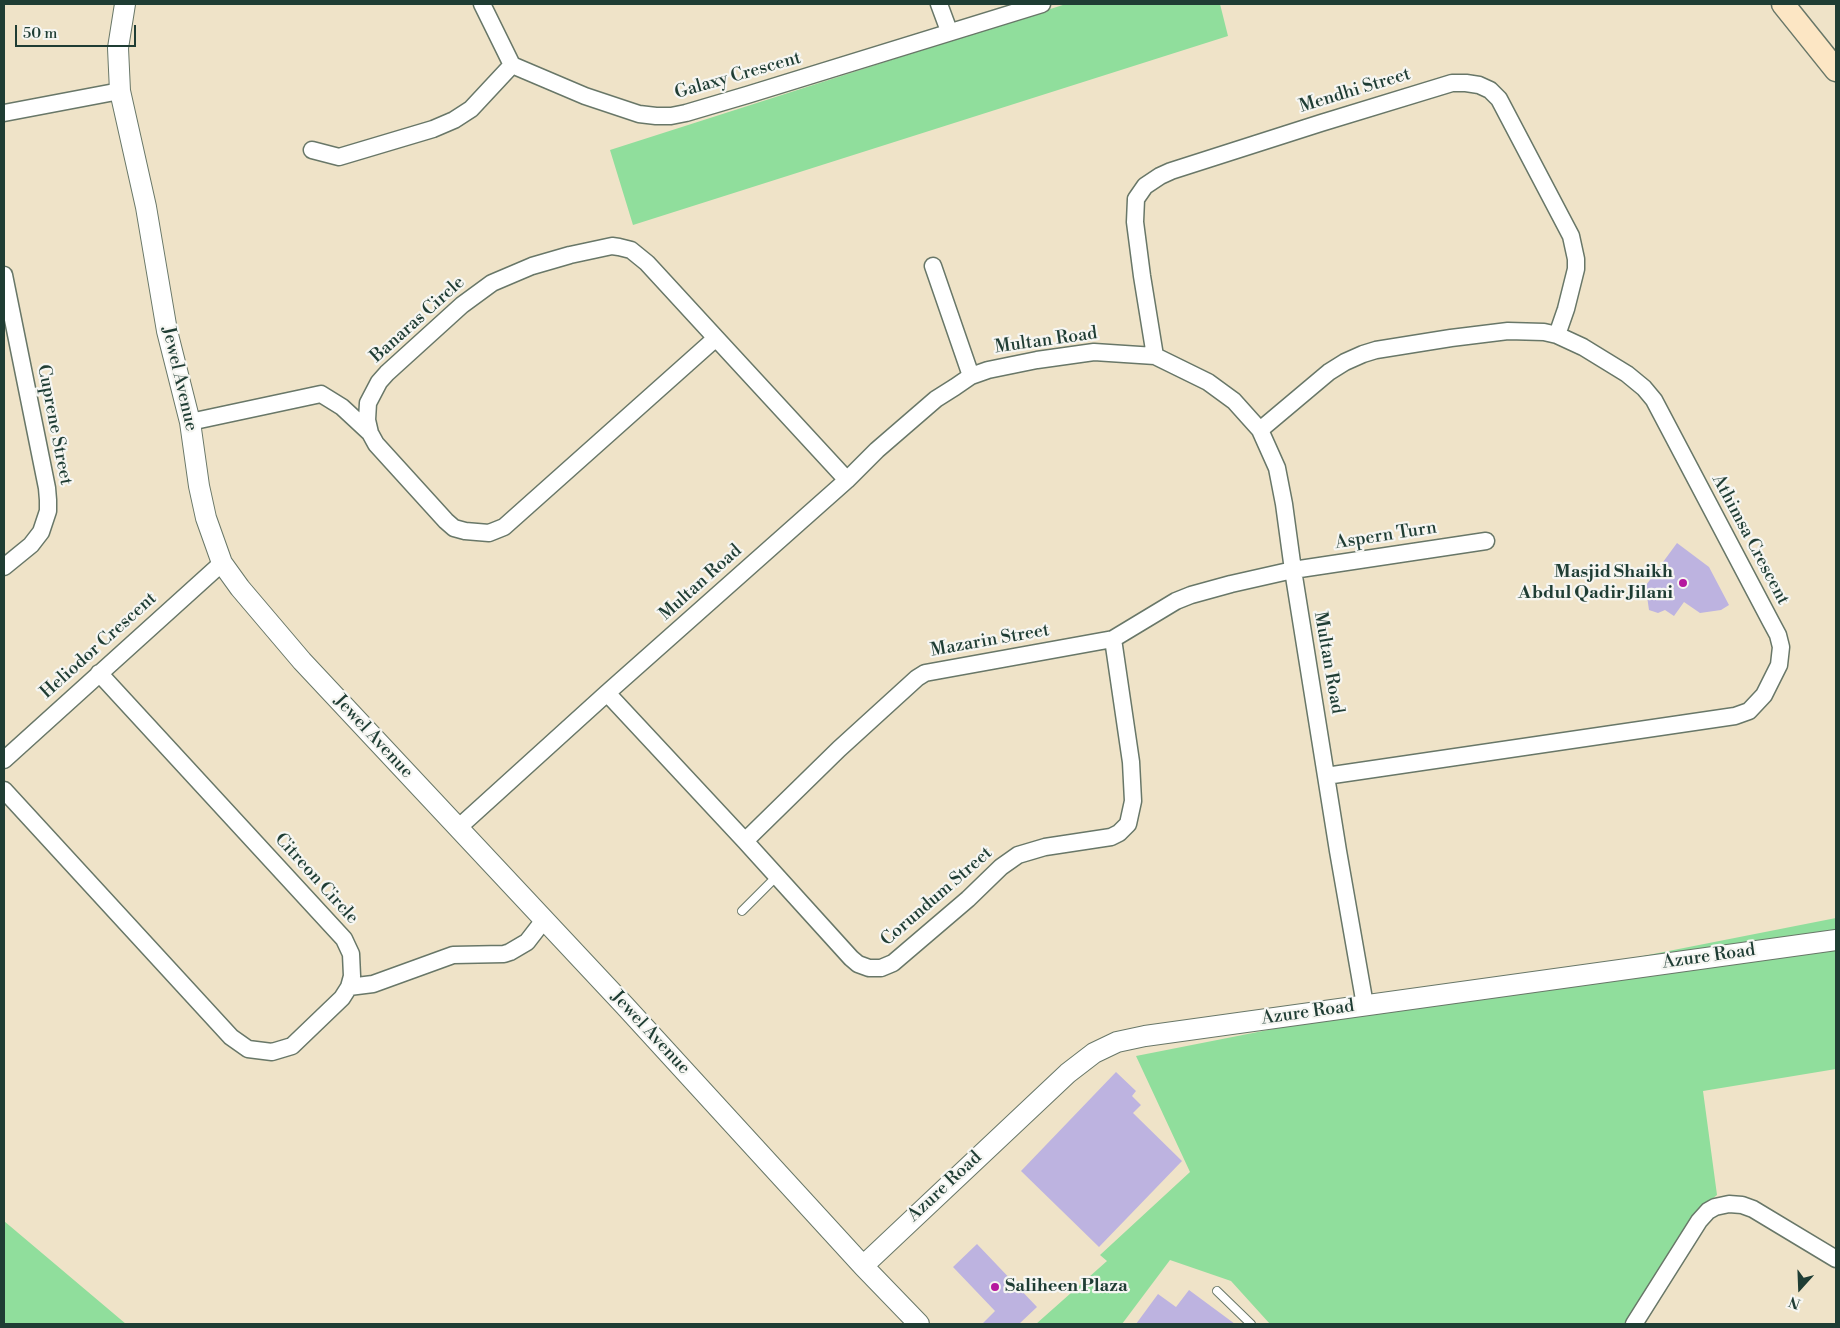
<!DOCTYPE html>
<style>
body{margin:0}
#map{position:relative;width:1840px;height:1328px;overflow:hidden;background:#efe3c8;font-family:"Libre Bodoni",serif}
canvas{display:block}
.frame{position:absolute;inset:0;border:5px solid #1f3d34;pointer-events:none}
.north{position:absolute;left:1775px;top:1263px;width:50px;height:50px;-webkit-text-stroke:4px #f6f6f2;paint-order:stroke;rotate:200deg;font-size:14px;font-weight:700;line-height:20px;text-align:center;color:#1f3d34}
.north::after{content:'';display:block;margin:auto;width:18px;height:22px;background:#1f3d34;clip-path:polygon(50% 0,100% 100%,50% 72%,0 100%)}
.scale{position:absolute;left:15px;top:25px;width:121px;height:22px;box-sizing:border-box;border:2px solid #1f3d34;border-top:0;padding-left:6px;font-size:15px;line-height:18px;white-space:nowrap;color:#1f3d34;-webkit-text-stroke:4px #f6f6f2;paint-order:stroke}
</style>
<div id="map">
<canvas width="1840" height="1328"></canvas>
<div class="frame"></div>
<div class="north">N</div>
<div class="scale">50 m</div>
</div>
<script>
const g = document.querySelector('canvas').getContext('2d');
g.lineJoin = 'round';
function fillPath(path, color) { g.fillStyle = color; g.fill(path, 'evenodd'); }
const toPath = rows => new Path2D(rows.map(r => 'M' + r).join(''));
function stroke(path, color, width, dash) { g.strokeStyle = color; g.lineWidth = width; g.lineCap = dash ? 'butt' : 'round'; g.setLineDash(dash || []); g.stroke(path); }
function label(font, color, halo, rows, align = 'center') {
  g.font = font + ' "Libre Bodoni",serif'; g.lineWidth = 4.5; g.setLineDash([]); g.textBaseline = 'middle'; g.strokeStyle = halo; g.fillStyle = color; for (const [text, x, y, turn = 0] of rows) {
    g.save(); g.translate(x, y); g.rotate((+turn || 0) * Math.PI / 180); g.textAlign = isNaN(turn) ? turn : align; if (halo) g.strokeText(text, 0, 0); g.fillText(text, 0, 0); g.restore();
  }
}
fillPath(toPath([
 [1066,4,1220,4,1228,36,633,225,610,150],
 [1836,918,1836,1069,1703,1091,1717,1195,1697,1211,1625,1324,1270,1324,1231,1281,1170,1260,1122,1324,1036,1324,1107,1261,1100,1255,1190,1172,1136,1056],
 [4,1221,126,1324,4,1324]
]), '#90de9c');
fillPath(toPath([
 [1677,543,1709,567,1729,605,1721,610,1700,613,1684,602,1674,616,1665,610,1658,613,1649,610,1647,596,1641,592],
 [1116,1072,1136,1091,1132,1096,1141,1105,1133,1113,1182,1161,1099,1247,1021,1171],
 [977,1244,1037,1307,1019,1324,982,1324,995,1311,953,1267],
 [1189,1290,1235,1324,1136,1324,1158,1294,1176,1307]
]), '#bdb3e0');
const service = toPath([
 [742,911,777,876],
 [1217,1291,1251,1324]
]);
const minor = toPath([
 [482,4,512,65,585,96,639,114,656,116,671,116,686,113,747,95,1042,4],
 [939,4,949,31],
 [4,113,120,91],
 [312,150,339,157,433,129,454,120,471,109,512,65],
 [933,266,971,376],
 [4,275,47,488,48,500,48,511,41,532,31,545,4,567],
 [716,338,504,527,489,533,465,531,454,528,446,521,376,444,370,433,367,420,368,403,379,382,387,373,462,305,492,283,532,266,570,255,612,246,619,247,631,250,647,263,716,338,847,480],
 [1155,356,1142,276,1135,222,1136,199,1145,186,1160,176,1171,171,1321,123,1452,83,1466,83,1479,85,1490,90,1499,99,1571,236,1576,259,1576,269,1566,309,1557,335],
 [190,422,321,394,342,407,370,433],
 [1260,430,1329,372,1345,362,1363,354,1376,350,1451,338,1508,331,1544,332,1557,335,1583,347,1627,374,1644,388,1654,400,1771,622,1778,635,1781,647,1779,665,1764,695,1749,711,1735,716,1326,776],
 [607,693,745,841,851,958,858,964,869,968,881,968,893,963,968,899,1001,867,1018,855,1045,847,1111,837,1119,833,1128,824,1133,801,1131,762,1113,639],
 [4,760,222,563],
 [4,790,231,1037,248,1049,272,1052,292,1046,342,998,349,987,352,976,351,954,344,939,99,673],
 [458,828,607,693,847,480,877,450,936,399,955,387,971,376,988,370,1037,360,1094,352,1155,356,1208,382,1234,401,1260,430,1277,468,1284,504,1293,570,1338,851,1365,1005],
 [745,841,839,749,917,678,925,673,1113,639,1176,601,1191,595,1231,584,1293,570,1486,541],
 [349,987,373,984,453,955,504,954,510,952,527,942,544,920],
 [1634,1324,1699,1221,1708,1211,1715,1207,1729,1204,1742,1205,1753,1209,1836,1259]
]);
const tertiary = toPath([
 [125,4,118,48,120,91,146,207,167,331,190,422,199,486,206,518,222,563,240,588,302,661,625,1006,863,1266,919,1324],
 [863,1266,1068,1073,1094,1053,1117,1042,1145,1036,1836,940]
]);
const secondary = toPath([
 [1783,4,1836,70]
]);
stroke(service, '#687768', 10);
stroke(minor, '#687768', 19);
stroke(tertiary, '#687768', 22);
stroke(secondary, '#687768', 25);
stroke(service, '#fff', 8);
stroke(minor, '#fff', 16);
stroke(tertiary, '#fff', 20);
stroke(secondary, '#fce6c4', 22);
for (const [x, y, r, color] of [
 [1683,583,5,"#b5179e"],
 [995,1287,5,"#b5179e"]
]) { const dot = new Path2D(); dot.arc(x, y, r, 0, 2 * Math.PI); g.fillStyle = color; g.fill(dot); stroke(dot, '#f6f6f2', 2); }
label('18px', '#1f3d34', '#f6f6f2', [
 ["Galaxy Crescent",738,76,-16],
 ["Mendhi Street",1355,91,-17],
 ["Banaras Circle",418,320,-42],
 ["Multan Road",1046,341,-8],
 ["Jewel Avenue",179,379,77],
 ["Cuprene Street",54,425,79],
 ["Aspern Turn",1386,536,-9],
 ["Athimsa Crescent",1750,540,62],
 ["Multan Road",701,583,-42],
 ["Mazarin Street",990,641,-10],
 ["Heliodor Crescent",99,646,-42],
 ["Multan Road",1328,663,80],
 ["Jewel Avenue",373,737,47],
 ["Citreon Circle",316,879,48],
 ["Corundum Street",937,897,-41],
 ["Azure Road",1709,957,-8],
 ["Azure Road",1308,1013,-8],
 ["Jewel Avenue",650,1033,47],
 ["Azure Road",945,1187,-43]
]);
label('bold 18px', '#1f3d34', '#f6f6f2', [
 ["Masjid Shaikh",1673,573],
 ["Abdul Qadir Jilani",1673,594],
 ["Saliheen Plaza",1005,1287,"left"]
], 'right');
</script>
